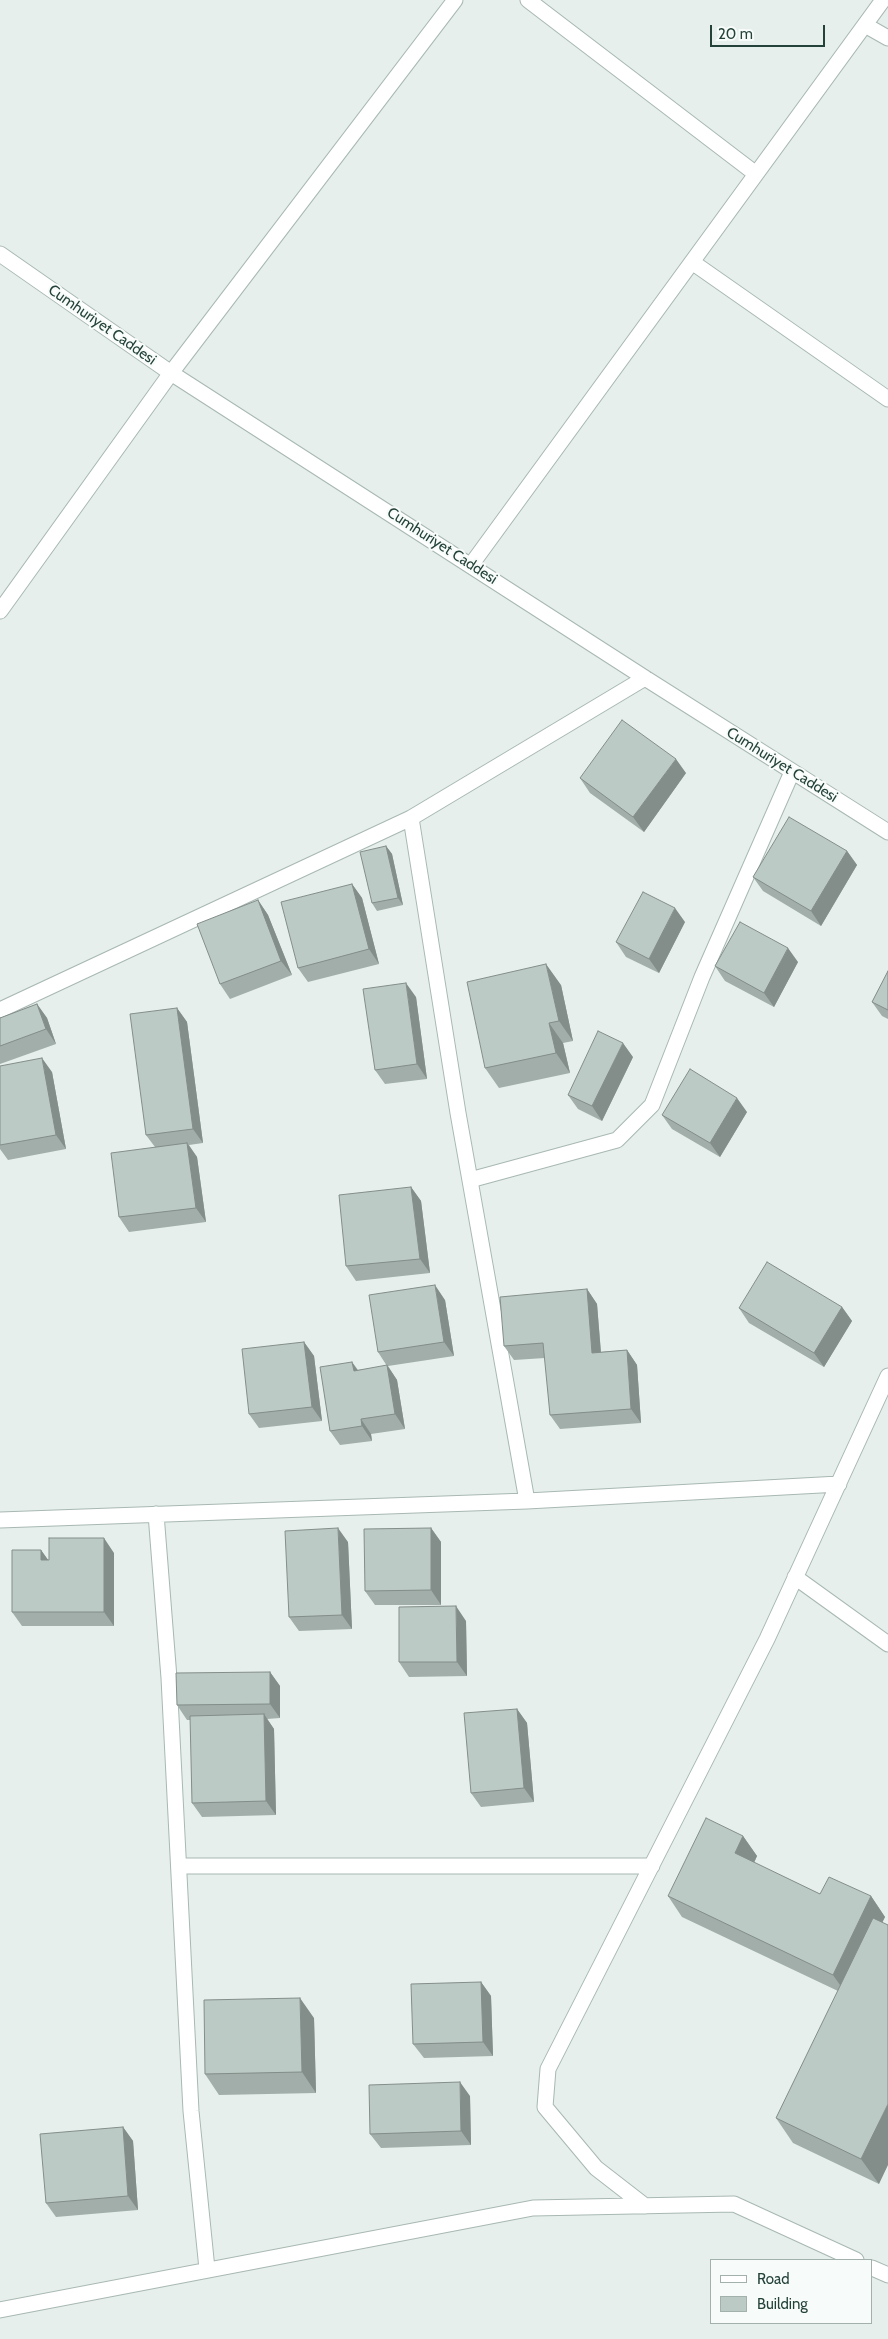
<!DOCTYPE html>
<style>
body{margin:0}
#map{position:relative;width:888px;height:2339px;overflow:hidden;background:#e6efeb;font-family:Cabin,sans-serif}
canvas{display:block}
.legend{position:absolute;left:710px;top:2259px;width:162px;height:65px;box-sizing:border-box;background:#f7fbf9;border:1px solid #a3b1ad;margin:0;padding:6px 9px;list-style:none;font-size:15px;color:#24423a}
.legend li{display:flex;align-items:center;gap:10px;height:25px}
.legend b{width:25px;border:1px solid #a3b1ad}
.scale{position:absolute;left:710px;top:25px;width:115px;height:22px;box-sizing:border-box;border:2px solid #24423a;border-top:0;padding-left:6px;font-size:15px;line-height:18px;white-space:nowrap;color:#24423a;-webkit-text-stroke:4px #f7fbf9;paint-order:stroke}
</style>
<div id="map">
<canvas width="888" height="2339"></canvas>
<ul class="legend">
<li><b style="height:6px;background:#fff"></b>Road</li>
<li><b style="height:14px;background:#bbcac4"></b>Building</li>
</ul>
<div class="scale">20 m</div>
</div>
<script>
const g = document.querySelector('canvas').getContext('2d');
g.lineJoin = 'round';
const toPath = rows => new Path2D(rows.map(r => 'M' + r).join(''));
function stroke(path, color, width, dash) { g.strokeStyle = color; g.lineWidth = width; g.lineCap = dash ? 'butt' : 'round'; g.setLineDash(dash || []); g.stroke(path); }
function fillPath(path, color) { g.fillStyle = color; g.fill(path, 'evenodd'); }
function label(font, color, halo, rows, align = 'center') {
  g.font = font + ' Cabin,sans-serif'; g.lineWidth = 4; g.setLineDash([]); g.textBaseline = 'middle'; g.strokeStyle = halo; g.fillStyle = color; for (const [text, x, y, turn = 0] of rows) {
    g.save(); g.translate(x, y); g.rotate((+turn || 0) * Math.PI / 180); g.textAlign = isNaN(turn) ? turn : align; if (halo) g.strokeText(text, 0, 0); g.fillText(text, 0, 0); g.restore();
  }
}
const minor = toPath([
 [528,0,756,174],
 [865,25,888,38],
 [0,254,171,373,645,678,888,832],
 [692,262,888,399],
 [471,565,883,0],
 [0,611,171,373,455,0],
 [411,818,458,1113,527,1501],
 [0,1010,411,818,645,678],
 [470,1180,617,1140,652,1105,702,977,792,772],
 [156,1514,169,1678,191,2111,207,2269],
 [0,1520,527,1501,839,1484],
 [795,1577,888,1644],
 [179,1866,652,1866],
 [645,2206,596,2168,545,2107,548,2069,767,1639,888,1376],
 [872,2268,888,2275],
 [0,2310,533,2208,734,2204,856,2260]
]);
stroke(minor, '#a8b8b2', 17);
stroke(minor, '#fff', 15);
fillPath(toPath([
 [686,773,644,832,590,793,580,778],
 [386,846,392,854,403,905,377,911,372,903],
 [847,851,857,865,821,926,763,891,753,877],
 [352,884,362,898,379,964,308,982,298,968],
 [258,900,268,915,292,975,230,999,220,984],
 [685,922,659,973,626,957,616,942],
 [798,962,774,1007,725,981,715,966],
 [888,971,888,1019,882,1016,872,1002],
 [561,985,573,1041,563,1043,570,1073,499,1088,485,1068],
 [416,997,427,1079,385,1084,375,1070],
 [37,1004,47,1018,56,1044,0,1064,0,1018],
 [177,1008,187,1022,203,1143,189,1145,197,1157,206,1222,129,1232,119,1217,155,1147,146,1135],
 [633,1057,602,1121,578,1109,568,1095],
 [0,1066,52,1072,66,1149,8,1160,0,1149],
 [747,1112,720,1157,672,1129,662,1115],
 [411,1187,421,1201,430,1273,356,1281,346,1266],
 [587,1289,597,1304,601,1352,627,1350,637,1365,641,1423,560,1429,550,1415,545,1358,514,1360,504,1346],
 [445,1300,454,1356,388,1366,397,1380,405,1429,371,1434,372,1441,340,1445,330,1431,352,1362,358,1370,387,1366,378,1352],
 [842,1307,852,1321,824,1367,749,1323,739,1308],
 [304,1342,314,1356,322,1421,259,1428,249,1414],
 [431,1528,441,1542,441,1605,375,1605,365,1591],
 [348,1542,352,1629,299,1631,289,1617],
 [41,1550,48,1560,114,1553,114,1626,22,1626,12,1612],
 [466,1621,467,1676,409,1677,399,1662],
 [270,1672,280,1686,280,1718,267,1719,274,1729,276,1815,202,1817,192,1803,191,1720,187,1720,177,1705],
 [517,1709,527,1723,534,1802,481,1807,471,1793],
 [743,1836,757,1856,754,1863,820,1894,871,1896,885,1917,882,1922,879,2184,793,2143,776,2118,838,1991,682,1917,668,1896],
 [481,1982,491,1996,493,2056,424,2058,413,2044],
 [314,2018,316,2093,219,2095,205,2074],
 [470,2096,471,2145,381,2148,370,2134],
 [123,2127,133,2141,138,2210,56,2217,46,2203]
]), '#a1aea9');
fillPath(toPath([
 [676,759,686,773,644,832,633,817],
 [386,846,392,854,403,905,398,898],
 [847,851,857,865,821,926,811,911],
 [352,884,362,898,379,964,369,949],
 [258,900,268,915,292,975,281,961],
 [675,908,685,922,659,973,649,959],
 [788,948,798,962,774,1007,764,993],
 [546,964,561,985,573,1041,559,1021],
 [406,983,416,997,427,1079,417,1064],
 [37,1004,47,1018,56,1044,46,1029],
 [177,1008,187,1022,203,1143,193,1129],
 [549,1023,563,1043,570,1073,556,1053],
 [623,1043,633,1057,602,1121,592,1106],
 [42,1058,52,1072,66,1149,56,1135],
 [737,1098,747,1112,720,1157,710,1143],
 [187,1143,197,1157,206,1222,196,1208],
 [411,1187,421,1201,430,1273,420,1259],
 [435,1285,445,1300,454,1356,444,1342],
 [587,1289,597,1304,602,1367,592,1353],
 [842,1307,852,1321,824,1367,814,1353],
 [304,1342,314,1356,322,1421,312,1407],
 [627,1350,637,1365,641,1423,631,1409],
 [352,1362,362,1377,354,1371],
 [387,1365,397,1380,405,1429,395,1414],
 [361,1419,371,1434,372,1441,362,1426],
 [338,1528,348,1542,352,1629,342,1615],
 [431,1528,441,1542,441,1605,431,1590],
 [104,1538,114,1553,114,1626,104,1612],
 [41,1550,51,1564,41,1560],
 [456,1606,466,1621,467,1676,457,1662],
 [270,1672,280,1686,280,1718,270,1704],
 [517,1709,527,1723,534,1802,524,1788],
 [264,1714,274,1729,276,1815,266,1801],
 [743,1836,757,1856,749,1873,735,1853],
 [871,1896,885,1917,847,1995,833,1975],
 [481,1982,491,1996,493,2056,483,2042],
 [300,1998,314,2018,316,2093,302,2072],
 [460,2082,470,2096,471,2145,461,2131],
 [888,2104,888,2165,879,2184,861,2159],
 [123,2127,133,2141,138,2210,128,2196]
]), '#838d89');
const building = toPath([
 [622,720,676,759,633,817,580,778,622,720],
 [789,817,847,851,811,911,753,877,789,817],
 [386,846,398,898,372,903,360,852,386,846],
 [352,884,369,949,298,968,281,902,352,884],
 [643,892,675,908,649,959,616,942,643,892],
 [258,900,281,961,220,984,197,924,258,900],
 [740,922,788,948,764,993,715,966,740,922],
 [546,964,559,1021,549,1023,556,1053,485,1068,467,982,546,964],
 [888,971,888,1010,872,1002,888,971],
 [406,983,417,1064,375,1070,363,989,406,983],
 [37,1004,46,1029,0,1046,0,1018,37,1004],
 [177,1008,193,1129,146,1135,130,1014,177,1008],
 [598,1031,623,1043,592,1106,568,1095,598,1031],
 [42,1058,56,1135,0,1145,0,1066,42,1058],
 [690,1069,737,1098,710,1143,662,1115,690,1069],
 [187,1143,196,1208,119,1217,111,1153,187,1143],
 [411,1187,420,1259,346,1266,339,1195,411,1187],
 [767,1262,842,1307,814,1353,739,1308,767,1262],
 [435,1285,444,1342,378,1352,369,1295,435,1285],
 [587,1289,592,1353,627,1350,631,1409,550,1415,543,1343,504,1346,500,1297,587,1289],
 [304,1342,312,1407,249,1414,242,1349,304,1342],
 [352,1362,354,1371,387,1365,395,1414,361,1419,362,1426,330,1431,320,1367,352,1362],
 [338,1528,342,1615,289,1617,285,1531,338,1528],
 [431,1528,431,1590,365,1591,364,1529,431,1528],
 [49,1538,104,1538,104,1612,12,1612,12,1550,41,1550,41,1560,49,1560,49,1538],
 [456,1606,457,1662,399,1662,399,1607,456,1606],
 [270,1672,270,1704,177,1705,176,1673,270,1672],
 [517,1709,524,1788,471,1793,464,1713,517,1709],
 [264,1714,266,1801,192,1803,190,1716,264,1714],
 [706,1818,743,1836,735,1853,820,1894,829,1877,871,1896,833,1975,668,1896,706,1818],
 [873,1918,888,1925,888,2104,861,2159,776,2118,873,1918],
 [481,1982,483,2042,413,2044,411,1984,481,1982],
 [300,1998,302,2072,205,2074,204,2000,300,1998],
 [460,2082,461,2131,370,2134,369,2085,460,2082],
 [123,2127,128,2196,46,2203,40,2134,123,2127]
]);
fillPath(building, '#bbcac4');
stroke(building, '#838d89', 1);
label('15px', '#24423a', '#f7fbf9', [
 ["Cumhuriyet Caddesi",102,325,35],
 ["Cumhuriyet Caddesi",442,546,33],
 ["Cumhuriyet Caddesi",782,765,32]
]);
</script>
